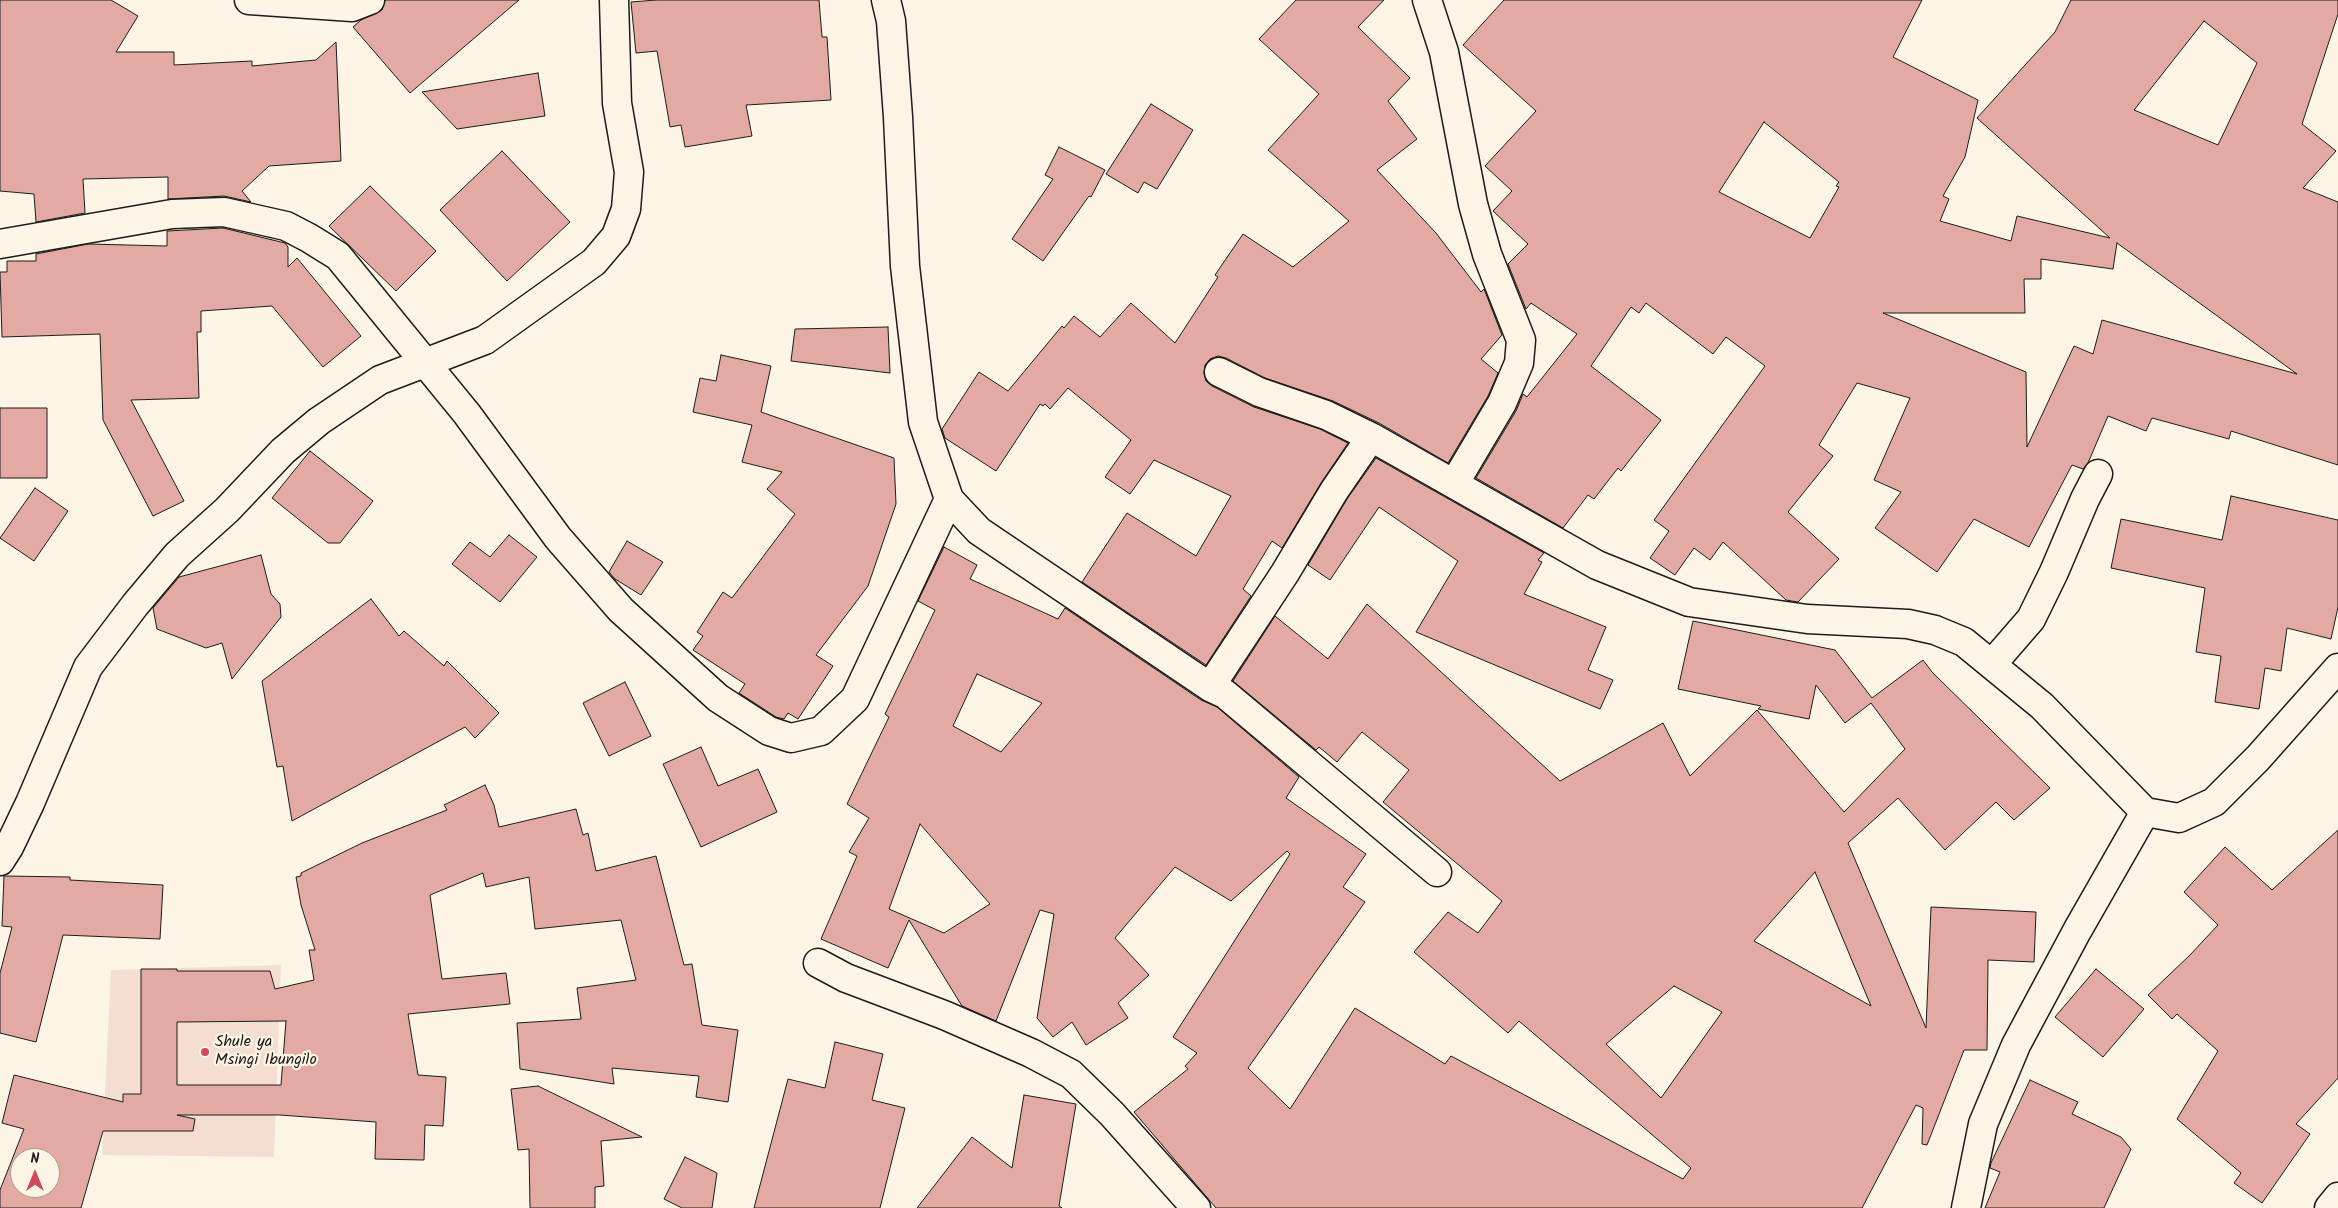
<!DOCTYPE html>
<style>
body{margin:0}
#map{position:relative;width:2338px;height:1208px;overflow:hidden;background:#fcf5e5;font-family:Kalam,sans-serif}
canvas{display:block}
.north{position:absolute;left:10px;top:1148px;width:50px;height:50px;box-sizing:border-box;background:#fcf5e5;border:1px solid #a29e95;border-radius:50%;rotate:0deg;font-size:14px;font-weight:700;line-height:20px;text-align:center;color:#1c1c1c}
.north::after{content:'';display:block;margin:auto;width:18px;height:22px;background:#d1495b;clip-path:polygon(50% 0,100% 100%,50% 72%,0 100%)}
</style>
<div id="map">
<canvas width="2338" height="1208"></canvas>
<div class="north">N</div>
</div>
<script>
const g = document.querySelector('canvas').getContext('2d');
g.lineJoin = 'round';
function fillPath(path, color) { g.fillStyle = color; g.fill(path, 'evenodd'); }
const toPath = rows => new Path2D(rows.map(r => 'M' + r).join(''));
function stroke(path, color, width, dash) { g.strokeStyle = color; g.lineWidth = width; g.lineCap = dash ? 'butt' : 'round'; g.setLineDash(dash || []); g.stroke(path); }
function label(font, color, halo, rows, align = 'center') {
  g.font = font + ' Kalam,sans-serif'; g.lineWidth = 4.5; g.setLineDash([]); g.textBaseline = 'middle'; g.strokeStyle = halo; g.fillStyle = color; for (const [text, x, y, turn = 0] of rows) {
    g.save(); g.translate(x, y); g.rotate((+turn || 0) * Math.PI / 180); g.textAlign = isNaN(turn) ? turn : align; if (halo) g.strokeText(text, 0, 0); g.fillText(text, 0, 0); g.restore();
  }
}
fillPath(toPath([
 [281,965,274,1157,102,1155,111,970]
]), '#f4ded1');
const building = toPath([
 [0,0,111,0,138,16,116,52,174,52,174,65,252,61,252,66,316,60,336,42,341,161,269,166,242,191,251,202,224,196,168,199,168,177,83,179,85,213,36,222,34,194,0,191,0,0],
 [385,0,519,0,410,93,353,27,361,20,382,10,385,0],
 [656,0,819,0,822,37,827,37,831,100,746,105,752,136,685,147,681,125,670,127,657,51,636,53,631,2,656,0],
 [1296,0,1384,0,1358,27,1410,78,1388,101,1417,139,1377,170,1436,233,1481,292,1484,289,1502,335,1481,359,1498,373,1488,396,1448,463,1379,423,1333,401,1265,378,1226,358,1218,356,1210,359,1205,365,1204,373,1206,381,1212,386,1254,407,1320,429,1348,443,1321,483,1282,548,1272,541,1243,589,1251,596,1206,665,1082,582,1127,513,1196,556,1231,496,1154,460,1130,494,1105,477,1131,440,1068,388,1050,409,1045,404,1043,406,1040,404,996,471,945,438,942,429,979,372,1008,391,1062,326,1064,328,1074,316,1100,337,1131,303,1175,343,1218,277,1215,275,1243,234,1293,267,1349,221,1268,150,1319,94,1259,39,1296,0],
 [1504,0,1922,0,1893,57,1978,100,1965,157,1943,196,1949,199,1940,221,2011,241,2017,216,2110,238,1977,118,2055,32,2071,0,2338,0,2338,14,2302,124,2336,151,2303,188,2338,202,2338,465,2231,431,2229,439,2152,418,2146,431,2108,416,2088,463,2083,469,2072,465,2029,547,1974,519,1937,572,1875,528,1901,492,1874,480,1910,398,1857,383,1819,445,1833,456,1788,512,1839,559,1798,602,1786,600,1723,542,1710,560,1694,548,1675,575,1650,558,1669,531,1654,520,1765,366,1726,337,1713,354,1646,303,1639,313,1631,307,1591,366,1661,420,1621,471,1618,468,1594,499,1588,495,1563,528,1476,478,1516,411,1523,394,1527,397,1577,334,1531,303,1526,309,1508,264,1528,244,1493,211,1512,191,1485,166,1536,111,1463,45,1504,0],
 [2204,21,2257,63,2218,145,2134,110,2204,21],
 [1764,122,1839,182,1836,186,1839,187,1810,238,1719,192,1764,122],
 [2117,243,2297,374,2102,320,2093,354,2074,346,2027,447,2026,372,1883,313,2025,313,2024,279,2041,279,2041,259,2113,269,2117,243],
 [538,73,545,116,457,129,422,92,538,73],
 [1151,104,1193,130,1157,189,1144,182,1138,193,1106,174,1151,104],
 [1059,147,1105,170,1091,197,1089,196,1043,261,1012,239,1053,179,1045,175,1059,147],
 [502,151,570,222,507,281,440,210,502,151],
 [370,186,436,251,396,291,329,226,370,186],
 [223,228,285,243,288,247,288,267,297,258,361,336,323,367,272,306,201,311,201,332,197,332,199,398,131,400,184,501,153,516,103,420,100,334,2,337,0,272,7,272,7,261,36,261,36,254,88,244,167,246,167,231,223,228],
 [888,327,890,373,791,361,795,329,888,327],
 [721,355,771,366,761,412,894,458,896,504,868,586,816,655,833,666,798,719,788,713,784,719,776,717,739,693,745,684,693,650,703,636,697,632,723,592,732,598,795,514,767,489,782,472,742,462,752,425,693,412,700,378,716,381,721,355],
 [0,408,47,408,47,478,0,478,0,408],
 [310,451,373,501,340,543,328,543,272,498,310,451],
 [1376,458,1544,553,1538,560,1542,562,1524,594,1606,627,1588,670,1613,680,1600,709,1416,632,1458,561,1379,507,1330,580,1308,565,1347,499,1376,458],
 [35,488,68,511,34,561,0,538,35,488],
 [2231,496,2338,520,2338,607,2331,639,2287,628,2281,671,2265,668,2259,709,2215,702,2221,656,2196,652,2205,588,2111,568,2121,519,2222,540,2231,496],
 [509,535,537,557,500,602,452,564,470,542,490,557,509,535],
 [627,541,663,562,641,595,615,579,609,572,627,541],
 [944,547,977,565,970,579,1058,619,1065,608,1201,700,1217,707,1299,777,1286,798,1366,854,1343,887,1365,902,1248,1068,1290,1109,1355,1008,1445,1064,1451,1056,1683,1179,1691,1168,1519,1021,1508,1033,1414,952,1448,912,1478,933,1502,901,1383,802,1409,770,1362,732,1337,762,1319,747,1316,750,1233,681,1275,616,1328,659,1367,604,1560,781,1663,723,1690,776,1757,710,1844,812,1905,749,1871,703,1845,723,1816,685,1809,719,1758,709,1761,706,1678,689,1693,621,1835,650,1872,698,1923,660,1932,672,2050,788,2014,820,1996,802,1945,850,1898,798,1848,843,1926,1028,1931,907,2036,912,2034,962,1988,960,1987,1050,1964,1050,1927,1145,1922,1144,1923,1108,1916,1105,1862,1208,1216,1208,1134,1112,1188,1069,1185,1066,1197,1053,1173,1037,1290,854,1287,851,1231,901,1175,867,1115,938,1149,975,1118,1003,1128,1018,1086,1045,1072,1022,1053,1037,1037,1018,1054,914,1040,910,996,1021,962,1006,909,920,888,968,821,939,857,856,849,852,869,818,847,804,889,717,885,714,935,610,918,601,944,547],
 [977,674,1042,703,1001,752,953,726,977,674],
 [920,824,990,904,944,933,889,909,920,824],
 [1815,872,1871,1006,1754,941,1815,872],
 [1674,986,1722,1012,1661,1098,1606,1044,1674,986],
 [261,555,271,594,280,604,281,617,232,679,222,643,206,648,157,629,153,608,179,577,261,555],
 [371,599,399,636,404,631,444,666,447,661,499,713,475,738,465,727,292,821,283,766,277,767,262,681,371,599],
 [625,682,651,736,609,756,583,703,625,682],
 [701,747,718,786,758,769,777,812,701,847,663,764,701,747],
 [485,785,494,805,499,827,576,809,583,835,588,833,596,871,656,856,684,965,692,964,702,1025,738,1030,728,1102,696,1097,699,1076,612,1068,614,1084,520,1069,517,1023,581,1019,577,988,636,980,621,920,535,929,529,877,486,887,483,873,430,895,442,979,506,973,510,1004,408,1014,418,1075,446,1077,443,1126,425,1125,424,1160,375,1159,376,1122,280,1115,177,1115,195,1119,193,1131,103,1131,81,1208,0,1208,0,1190,24,1129,2,1123,14,1075,123,1102,123,1094,141,1094,141,969,177,969,177,971,270,971,275,989,314,980,309,950,315,950,301,905,296,877,301,876,301,873,362,843,447,810,444,805,485,785],
 [286,1021,281,1085,177,1085,177,1022,286,1021],
 [20,1158,50,1158,50,1188,20,1188,20,1158],
 [2338,830,2338,1078,2296,1124,2310,1134,2262,1203,2234,1183,2241,1173,2177,1119,2218,1051,2177,1014,2172,1019,2148,995,2190,955,2218,925,2184,892,2225,847,2272,890,2338,830],
 [4,876,70,877,70,880,163,885,160,939,63,935,36,1042,0,1033,0,973,12,927,2,926,4,876],
 [2096,969,2144,1009,2103,1057,2055,1017,2096,969],
 [835,1042,883,1054,872,1100,905,1108,880,1208,754,1208,788,1079,825,1088,835,1042],
 [2030,1080,2078,1102,2072,1114,2121,1137,2131,1149,2104,1208,1985,1208,2000,1172,1990,1168,1991,1163,2030,1080],
 [538,1086,642,1137,601,1141,604,1186,595,1187,595,1208,530,1208,529,1149,518,1150,511,1089,538,1086],
 [1024,1095,1076,1104,1059,1206,1062,1208,917,1208,972,1137,1012,1168,1024,1095],
 [685,1157,717,1173,712,1208,682,1208,664,1199,685,1157]
]);
fillPath(building, '#e3a9a3');
stroke(building, '#1c1c1c', 1);
const minor = toPath([
 [249,0,352,7,370,0],
 [886,0,891,21,898,117,905,266,923,422,949,499,979,531,1210,687,1225,694,1437,872],
 [1427,0,1444,52,1473,204,1487,254,1521,340,1519,363,1502,403,1454,484],
 [0,244,172,214,224,212,286,226,309,238,338,256,467,414,558,538,621,610,718,698,769,731,791,738,821,731,855,699,949,499],
 [1219,372,1259,392,1326,415,1371,437,1597,565,1689,602,1807,619,1908,624,1935,630,1964,642,2042,706,2145,812,2179,818,2214,802,2258,758,2338,668],
 [1992,664,2031,619,2054,572,2085,499,2098,474],
 [1210,687,1285,573,1334,491,1371,437],
 [0,861,9,847,30,803,88,667,135,605,177,555,227,510,283,451,319,421,380,380,485,340,594,262,616,236,626,209,629,172,617,103,614,0],
 [818,963,846,978,944,1015,1031,1053,1071,1074,1112,1114,1196,1208],
 [1966,1208,1983,1124,2016,1045,2077,931,2145,812],
 [2329,1208,2338,1197]
]);
stroke(minor, '#1c1c1c', 31);
stroke(minor, '#fcf5e5', 28);
for (const [x, y, r, color] of [
 [205,1052,5,"#d1495b"]
]) { const dot = new Path2D(); dot.arc(x, y, r, 0, 2 * Math.PI); g.fillStyle = color; g.fill(dot); stroke(dot, '#fcf5e5', 2); }
label('16px', '#1c1c1c', '#fcf5e5', [
 ["Shule ya",215,1043],
 ["Msingi Ibungilo",215,1061]
], 'left');
</script>
